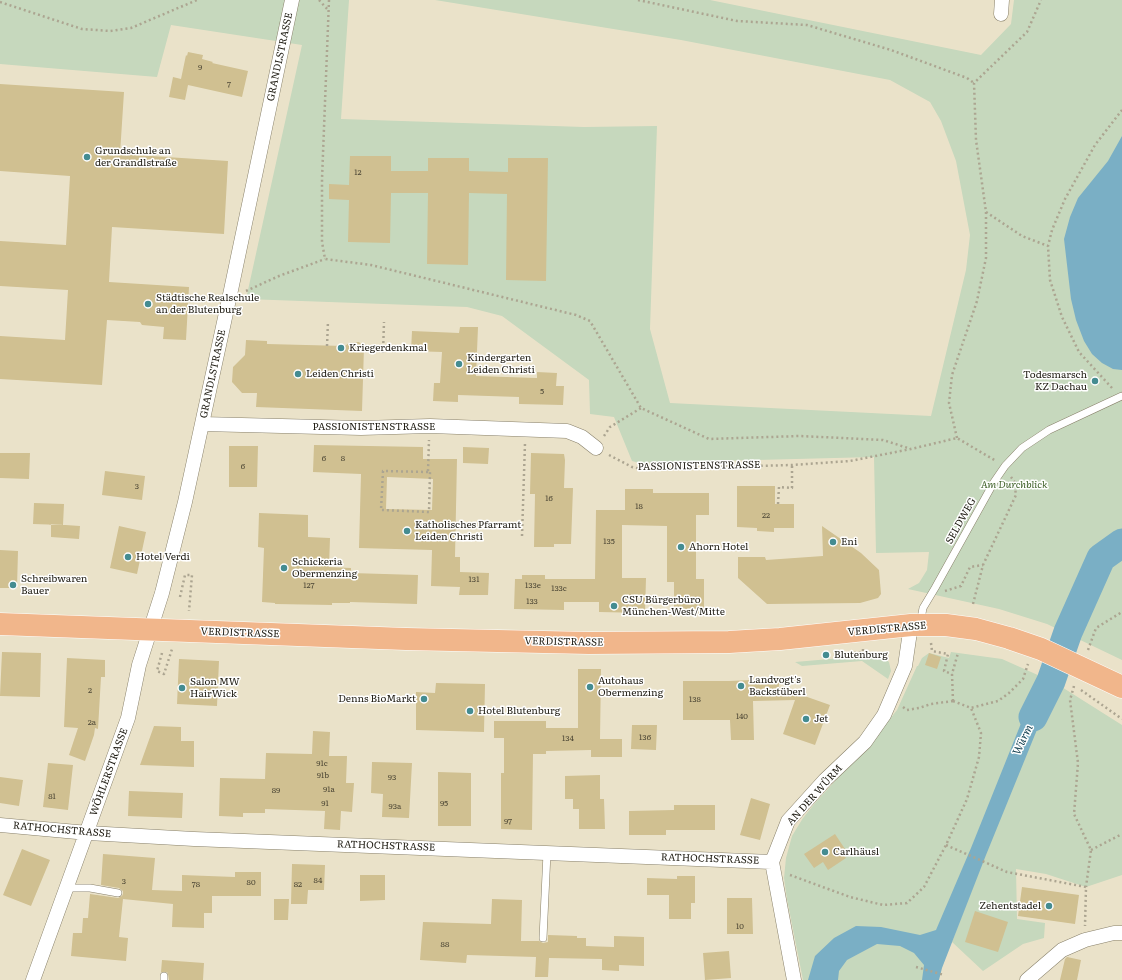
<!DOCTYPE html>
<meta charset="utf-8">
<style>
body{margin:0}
canvas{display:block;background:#eae2c9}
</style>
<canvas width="1122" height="980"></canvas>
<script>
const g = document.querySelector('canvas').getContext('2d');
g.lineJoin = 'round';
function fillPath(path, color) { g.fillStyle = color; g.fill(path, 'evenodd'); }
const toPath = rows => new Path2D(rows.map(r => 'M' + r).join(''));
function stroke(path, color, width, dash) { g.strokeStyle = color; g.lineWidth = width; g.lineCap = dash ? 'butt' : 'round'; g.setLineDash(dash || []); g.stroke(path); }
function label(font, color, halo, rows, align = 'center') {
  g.font = font + ' Literata,serif'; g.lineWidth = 3; g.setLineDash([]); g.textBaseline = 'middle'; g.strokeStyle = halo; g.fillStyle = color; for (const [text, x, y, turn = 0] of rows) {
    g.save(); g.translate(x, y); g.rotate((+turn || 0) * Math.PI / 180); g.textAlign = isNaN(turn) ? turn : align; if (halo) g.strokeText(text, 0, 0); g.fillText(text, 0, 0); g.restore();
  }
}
fillPath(toPath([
 [0,0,349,0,341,119,584,127,657,126,650,329,670,403,931,416,966,270,970,235,956,161,941,121,930,102,890,80,681,40,435,0,710,0,981,55,1011,24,1014,0,1122,0,1122,660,1047,624,999,609,908,589,919,583,927,570,929,552,876,553,874,457,639,463,632,461,614,417,590,414,589,380,502,316,467,307,246,299,302,45,171,25,157,77,0,64],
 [951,652,1002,659,1040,676,1038,680,1054,689,1057,684,1122,725,1122,875,1086,887,1046,874,1016,869,1017,919,1045,923,1044,938,1023,944,983,971,952,942,973,886,922,980,803,980,787,899,784,878,786,858,792,836,803,818,815,803,877,735,897,710,917,666,918,666,922,658,929,653,949,658],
 [876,655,882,656,889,662,891,671,888,679,862,661,802,666,795,662]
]), '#c6d8bd');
fillPath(toPath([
 [1122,136,1122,370,1113,369,1102,363,1092,354,1084,341,1076,320,1071,299,1064,239,1070,217,1078,198,1108,161],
 [1122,535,1122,551,1106,566,1073,634,1060,629,1092,558],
 [1040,676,1056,683,986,855,942,968,939,980,922,980,924,965,914,953,900,946,877,944,847,960,839,971,838,980,808,980,815,956,834,938,856,926,881,927,920,935,936,930,971,848]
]), '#7aafc5');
stroke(toPath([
 [1033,717,1051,681,1068,632,1101,558,1122,543]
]), '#7aafc5', 29);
fillPath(toPath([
 [188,52,203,55,202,59,213,62,212,63,248,71,242,97,188,85,185,100,169,97,173,77,181,79,186,55,187,56],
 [0,84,124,92,120,154,228,161,224,234,112,227,109,282,189,287,186,340,163,339,164,327,142,325,140,322,107,320,102,385,0,379,0,336,65,340,68,290,0,286,0,241,66,245,70,176,0,171],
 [350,156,391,156,391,171,428,171,428,158,469,158,469,171,508,172,508,158,548,158,546,281,506,280,507,194,469,193,468,265,427,264,428,193,391,193,390,243,348,242,349,200,329,199,329,184,349,185],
 [460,327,478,327,476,376,537,378,537,372,557,373,556,386,564,386,563,405,519,404,519,397,458,395,458,402,433,401,434,383,440,383,442,352,411,351,412,331,459,333],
 [246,340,267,341,267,344,345,346,350,342,359,342,364,347,362,411,256,407,257,393,242,393,232,382,233,367,245,355],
 [314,445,423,447,423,459,457,459,455,557,460,557,460,572,489,573,488,595,459,595,460,587,431,586,432,550,359,548,361,474,313,472],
 [387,477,433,479,432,510,386,509],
 [229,446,258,446,257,487,229,487],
 [463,447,489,448,488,464,463,463],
 [0,453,30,453,29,479,0,478],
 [531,453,564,454,565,460,564,488,573,488,571,544,554,544,554,547,534,547,535,494,530,494],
 [105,471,145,476,142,500,102,495],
 [737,486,775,486,775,504,794,504,794,528,774,528,774,532,757,531,757,528,737,527],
 [625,489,653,489,653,493,709,493,709,515,696,515,696,579,704,579,704,614,674,614,674,582,667,582,667,526,622,525,622,578,646,578,645,613,599,612,599,602,564,602,564,610,514,609,515,579,522,579,522,575,545,575,545,579,595,579,596,510,625,510],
 [34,503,64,504,63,525,33,524],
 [259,513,308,515,308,537,330,538,329,567,351,568,351,573,418,575,417,604,350,602,350,603,332,603,332,605,275,604,275,603,262,602,264,548,258,547],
 [51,524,80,526,79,539,51,537],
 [119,526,146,532,137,574,110,568],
 [822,526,861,553,879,570,881,594,878,598,860,603,767,604,738,578,738,557,765,557,766,560,823,556],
 [0,550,18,551,17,588,0,588],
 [2,652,41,653,40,697,0,696],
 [929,653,941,657,937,669,925,665],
 [67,658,105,660,105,677,101,677,98,729,95,728,94,735,85,761,69,755,78,728,64,727],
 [179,659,219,661,217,706,177,704],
 [578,669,601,669,600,739,622,739,622,757,591,757,591,750,546,751,546,754,533,754,532,830,501,829,501,773,504,773,504,738,494,738,494,721,546,721,546,728,578,728],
 [752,680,779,680,779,687,830,705,815,745,783,734,795,700,753,701,754,740,731,740,730,720,683,720,683,681,729,681],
 [436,683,485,684,484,732,416,730,416,692,435,693],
 [632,725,657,725,656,750,631,749],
 [154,726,181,727,181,741,194,741,194,767,140,765],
 [313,731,330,732,329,756,347,756,346,783,354,783,352,812,341,811,340,830,324,829,325,811,265,809,265,813,243,813,243,817,219,816,220,778,265,779,266,753,312,754],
 [372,762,412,763,409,818,382,817,383,794,371,793],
 [48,763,73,765,68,810,43,807],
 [438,772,471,773,471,826,438,826],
 [600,775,600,799,604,799,605,829,579,829,579,809,573,809,573,799,565,799,565,776],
 [0,777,23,780,19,806,0,803],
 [129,791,183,793,182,818,128,816],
 [751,798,770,804,760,840,740,835],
 [674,805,715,805,715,830,666,830,666,835,629,835,629,811,674,810],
 [835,834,845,849,842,851,846,858,828,870,823,862,814,868,804,854],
 [22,849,50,860,31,906,3,895],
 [103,854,155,858,152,890,182,891,182,875,235,877,235,872,261,872,261,896,212,896,212,913,204,913,204,928,172,927,173,904,123,899,119,937,128,938,126,961,71,956,73,933,82,933,83,918,88,918,90,894,118,898,122,896,123,894,123,891,119,888,101,885],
 [292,864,325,865,324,890,308,890,307,904,291,904],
 [360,875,385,875,385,900,360,901],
 [677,876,695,876,695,903,691,903,691,919,669,919,669,895,647,895,647,878,677,879],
 [1022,887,1079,895,1075,924,1018,916],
 [727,898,752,898,753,934,727,934],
 [274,899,289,899,288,920,274,920],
 [492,899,522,900,521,941,539,941,543,943,548,942,548,935,577,936,577,938,586,938,586,946,614,947,614,936,644,937,644,966,619,965,619,971,602,970,602,959,549,958,548,977,535,977,536,957,467,955,466,963,420,960,423,922,491,924],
 [975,911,1008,922,998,952,965,942],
 [729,951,731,978,705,980,703,953],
 [1067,957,1081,960,1077,980,1060,980,1065,959],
 [162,960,204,963,203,980,169,980,168,974,167,972,161,972]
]), '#d0c091');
const lane = toPath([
 [920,624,923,608,935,588,994,482,1005,466,1022,448,1049,430,1122,396],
 [67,888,90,888,118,893],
 [543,938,547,853],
 [164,980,164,976]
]);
const street = toPath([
 [1001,14,1002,0],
 [202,424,361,428,430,426,567,431,582,437,596,448],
 [0,825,88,833,194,839,772,862],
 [33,980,128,718,139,665,162,593,185,502,231,290,292,0],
 [794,980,772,862,788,821,825,780,865,742,884,715,905,666,911,625],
 [1027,980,1062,950,1085,940,1114,933,1122,933]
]);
const primary = toPath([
 [0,624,406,639,589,643,729,642,780,639,911,625,946,625,976,629,1009,638,1041,649,1122,687]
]);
stroke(lane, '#88806a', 8);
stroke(street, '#88806a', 15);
stroke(primary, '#fff', 23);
stroke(toPath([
 [319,0,328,10],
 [329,0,322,179,322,242,325,259,371,265,576,315,590,321,641,408,709,439,800,436,883,440,911,449],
 [638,0,737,21,807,25,891,50,967,78,974,83],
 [0,2,82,29,110,31,131,28,197,0],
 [986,212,1022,236,1048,246],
 [246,291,279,276,325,259],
 [327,346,328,321],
 [383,353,384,322],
 [1112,388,1079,352,1062,317,1050,280,1048,246,1052,230,1065,199,1095,145,1122,110],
 [604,436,610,427,641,408],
 [957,438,949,403,952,375,977,301,986,258,986,212,976,140,974,83,1027,32,1041,0],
 [609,455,632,467,641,469,792,465,850,461,911,449,957,438,996,461],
 [428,472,383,471,381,510,429,512,430,472,428,472,429,440],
 [778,504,779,487,792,488,792,465],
 [522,536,525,443],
 [945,591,961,586,970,567,983,565],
 [180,597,185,575,192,575,189,611],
 [973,604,983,565,1016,495,1014,481,1011,477],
 [931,643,932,651,948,654,944,671,952,674],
 [1088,650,1096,628,1122,612],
 [162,653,157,671,164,674,172,649],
 [854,653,863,652,863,648],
 [1074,686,1070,700,1078,763,1074,814,1091,850,1086,887],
 [1081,690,1122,719],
 [953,701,971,708,998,701,1009,693,1023,679,1028,664],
 [953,701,952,674,958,653],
 [903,707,907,710,919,708,931,704,953,701],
 [946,845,1007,872,1086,887,1085,926],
 [1091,850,1122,834],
 [790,875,850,897,883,905,907,903,924,887,946,845,967,799,979,757,981,733,971,708],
 [916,967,944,975]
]), '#aca591', 2.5, [2, 3]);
stroke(lane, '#fff', 7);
stroke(street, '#fff', 14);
stroke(primary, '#f1b68b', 22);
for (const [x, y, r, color] of [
 [87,157,4,"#448c91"],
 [148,304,4,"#448c91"],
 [341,348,4,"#448c91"],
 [459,364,4,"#448c91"],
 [298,374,4,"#448c91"],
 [1095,381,4,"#448c91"],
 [407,531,4,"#448c91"],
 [833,542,4,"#448c91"],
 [681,547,4,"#448c91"],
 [128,557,4,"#448c91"],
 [284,568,4,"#448c91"],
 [13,585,4,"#448c91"],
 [614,606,4,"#448c91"],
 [826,655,4,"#448c91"],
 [741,686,4,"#448c91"],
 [590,687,4,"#448c91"],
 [182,688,4,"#448c91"],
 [424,699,4,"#448c91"],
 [470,711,4,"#448c91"],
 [806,719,4,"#448c91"],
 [825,852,4,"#448c91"],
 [1049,906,4,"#448c91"]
]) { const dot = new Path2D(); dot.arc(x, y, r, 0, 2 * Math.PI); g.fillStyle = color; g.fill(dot); stroke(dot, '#fff', 1.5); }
label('8px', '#4e4836', null, [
 ["9",200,68],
 ["7",229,85],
 ["12",358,173],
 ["5",542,392],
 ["6",324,459],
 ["8",343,459],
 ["6",243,467],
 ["3",137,487],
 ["16",549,499],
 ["18",639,507],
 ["22",766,516],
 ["135",609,542],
 ["131",474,580],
 ["127",309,586],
 ["133e",533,586],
 ["133c",559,589],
 ["133",532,602],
 ["2",90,691],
 ["138",695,700],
 ["140",742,717],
 ["2a",92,723],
 ["136",645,738],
 ["134",568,739],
 ["91c",322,764],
 ["91b",323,776],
 ["93",392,778],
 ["91a",329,790],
 ["89",276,791],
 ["81",52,797],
 ["91",325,804],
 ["95",444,804],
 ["93a",395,807],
 ["97",508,822],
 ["84",318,881],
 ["3",124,882],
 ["80",251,883],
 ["78",196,885],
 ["82",298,885],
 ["10",740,927],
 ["88",445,945]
]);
label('10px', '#232017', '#fff', [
 ["GRANDLSTRASSE",280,57,-78],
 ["GRANDLSTRASSE",213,374,-78],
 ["PASSIONISTENSTRASSE",374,427],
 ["PASSIONISTENSTRASSE",699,466,-1],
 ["SELDWEG",961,521,-61],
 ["VERDISTRASSE",887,629,-5],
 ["VERDISTRASSE",240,633,2],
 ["VERDISTRASSE",564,642,1],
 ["WÖHLERSTRASSE",109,772,-70],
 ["AN DER WÜRM",815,795,-48],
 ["RATHOCHSTRASSE",62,830,5],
 ["RATHOCHSTRASSE",386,846,2],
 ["RATHOCHSTRASSE",710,859,2]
]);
label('10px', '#232017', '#fff', [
 ["Grundschule an",95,151],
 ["der Grandlstraße",95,163],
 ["Städtische Realschule",156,298],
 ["an der Blutenburg",156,310],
 ["Kriegerdenkmal",349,348],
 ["Kindergarten",467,358],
 ["Leiden Christi",467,370],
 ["Leiden Christi",306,374],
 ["Todesmarsch",1087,375,"right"],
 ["KZ Dachau",1087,387,"right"],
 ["Katholisches Pfarramt",415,525],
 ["Leiden Christi",415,537],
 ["Eni",841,542],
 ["Ahorn Hotel",689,547],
 ["Hotel Verdi",136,557],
 ["Schickeria",292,562],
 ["Obermenzing",292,574],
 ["Schreibwaren",21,579],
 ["Bauer",21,591],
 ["CSU Bürgerbüro",622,600],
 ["München-West/Mitte",622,612],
 ["Blutenburg",834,655],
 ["Landvogt's",749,680],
 ["Backstüberl",749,692],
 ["Autohaus",598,681],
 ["Obermenzing",598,693],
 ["Salon MW",190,682],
 ["HairWick",190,694],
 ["Denns BioMarkt",416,699,"right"],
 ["Hotel Blutenburg",478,711],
 ["Jet",814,719],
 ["Carlhäusl",833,852],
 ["Zehentstadel",1041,906,"right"]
], 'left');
label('italic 10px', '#3b5e25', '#fff', [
 ["Am Durchblick",1014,485]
]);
label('italic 11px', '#113f50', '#fff', [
 ["Würm",1023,740,-64]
]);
</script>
